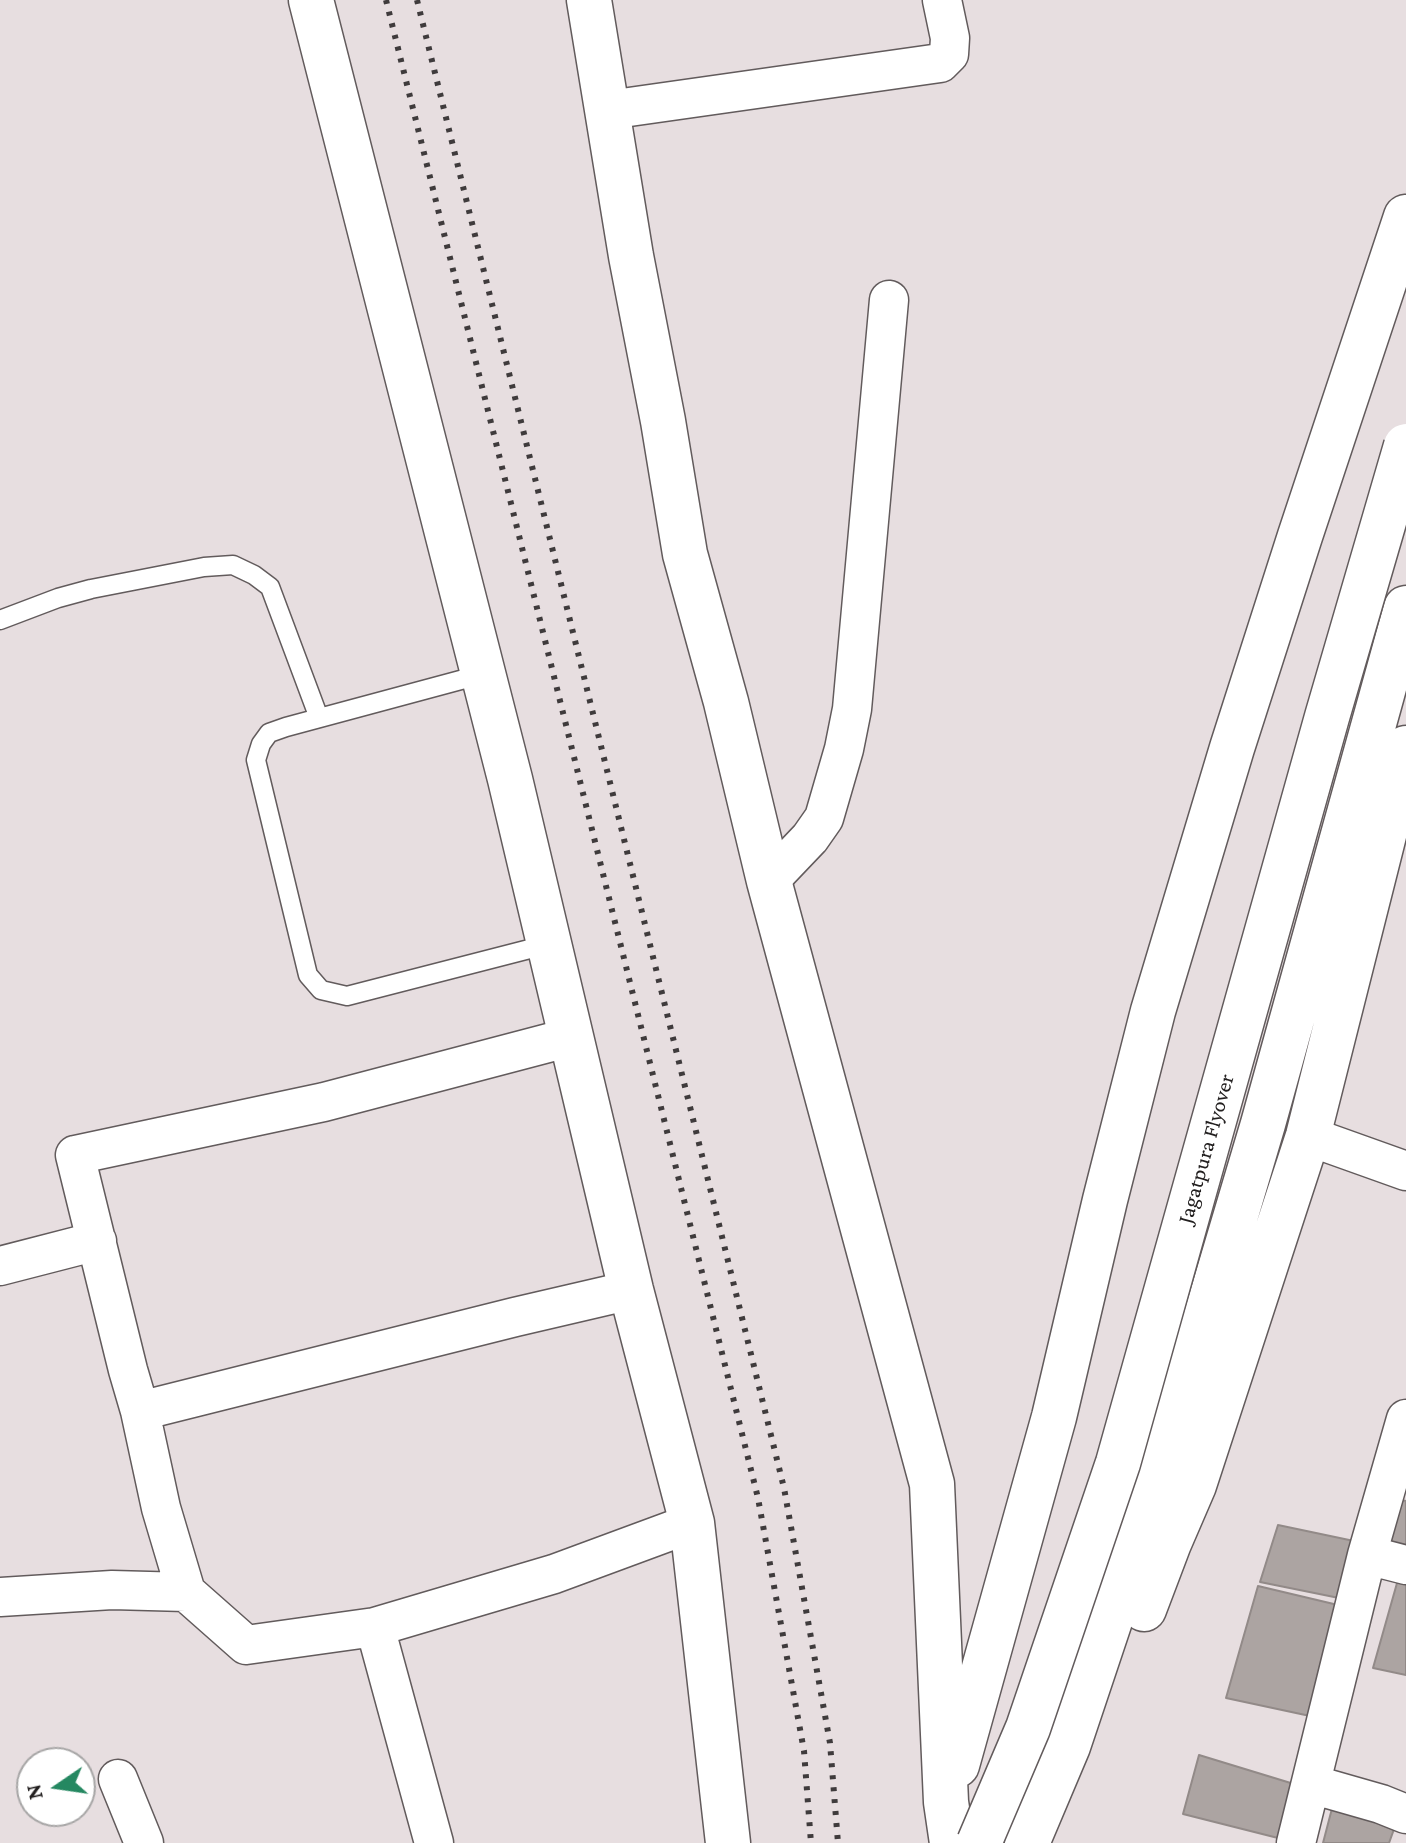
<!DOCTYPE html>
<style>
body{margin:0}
#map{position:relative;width:1406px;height:1843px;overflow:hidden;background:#e7dee0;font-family:"Crimson Pro",serif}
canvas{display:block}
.north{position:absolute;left:16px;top:1747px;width:80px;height:80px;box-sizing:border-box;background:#fff;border:2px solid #a7a6a6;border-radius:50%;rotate:257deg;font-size:22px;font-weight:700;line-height:32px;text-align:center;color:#232020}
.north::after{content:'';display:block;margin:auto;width:28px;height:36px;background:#258861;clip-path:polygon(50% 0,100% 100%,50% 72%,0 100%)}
</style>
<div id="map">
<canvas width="1406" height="1843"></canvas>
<div class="north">N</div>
</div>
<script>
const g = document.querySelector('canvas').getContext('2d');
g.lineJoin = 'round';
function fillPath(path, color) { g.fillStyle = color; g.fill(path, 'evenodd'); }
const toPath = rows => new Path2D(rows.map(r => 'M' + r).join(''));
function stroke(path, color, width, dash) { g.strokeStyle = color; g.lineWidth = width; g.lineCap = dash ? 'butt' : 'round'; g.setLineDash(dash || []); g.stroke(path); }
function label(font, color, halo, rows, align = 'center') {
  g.font = font + ' "Crimson Pro",serif'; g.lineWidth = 6; g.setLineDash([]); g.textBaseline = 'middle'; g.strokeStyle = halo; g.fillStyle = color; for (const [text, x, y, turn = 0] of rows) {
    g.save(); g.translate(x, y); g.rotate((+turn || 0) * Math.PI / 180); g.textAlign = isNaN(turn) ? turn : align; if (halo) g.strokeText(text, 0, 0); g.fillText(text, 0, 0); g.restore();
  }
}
const building = toPath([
 [1393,1498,1406,1501,1406,1549,1383,1545,1393,1498],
 [1278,1525,1354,1541,1339,1598,1260,1582,1278,1525],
 [1399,1576,1406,1578,1406,1675,1373,1668,1399,1576],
 [1258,1586,1338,1605,1310,1716,1226,1698,1258,1586],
 [1199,1755,1294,1784,1278,1838,1183,1814,1199,1755],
 [1335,1797,1398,1818,1389,1843,1323,1843,1335,1797]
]);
fillPath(building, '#aca4a2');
stroke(building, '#928a88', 2);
const lane = toPath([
 [0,620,58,598,91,589,204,567,233,565,254,575,270,587,319,718],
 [483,674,286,727,269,733,261,744,256,760,308,975,321,990,347,996,549,944]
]);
const street = toPath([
 [608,110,940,63,949,54,950,38,942,0],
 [769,881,810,838,824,818,844,749,852,709,889,300],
 [1308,1136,1406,1171],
 [0,1266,97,1241],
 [140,1411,515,1317,631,1290],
 [1367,1555,1406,1565],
 [186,1592,246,1645,375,1627,554,1574,692,1523],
 [0,1597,112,1590,186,1592,161,1508,140,1411,128,1370,75,1155,324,1102,571,1037],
 [375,1627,434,1843],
 [118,1779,144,1843],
 [1311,1784,1381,1804,1406,1814],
 [1296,1843,1367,1555,1406,1419]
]);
const secondary = toPath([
 [311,0,510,779,631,1290,692,1523,728,1843],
 [589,0,631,256,663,421,685,554,726,702,769,881,932,1484,946,1802,952,1843],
 [1144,1609,1169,1543,1194,1485,1308,1136,1406,748],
 [957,1765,1054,1417,1105,1200,1153,1011,1232,748,1300,536,1406,217],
 [1027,1843,1068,1746,1158,1477,1263,1124,1406,608]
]);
stroke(lane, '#625b5c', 21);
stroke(street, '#625b5c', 41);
stroke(secondary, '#625b5c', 47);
stroke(lane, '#fff', 18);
stroke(street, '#fff', 38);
stroke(secondary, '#fff', 44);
stroke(toPath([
 [386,0,758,1498,804,1751,811,1843],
 [417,0,784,1488,830,1743,838,1843]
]), '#3f3b3c', 6, [4, 8]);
const secondaryBridge = toPath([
 [979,1843,1028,1728,1118,1463,1327,717,1406,446]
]);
stroke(secondaryBridge, '#625b5c', 47, []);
stroke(secondaryBridge, '#fff', 44);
label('22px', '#232020', '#fff', [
 ["Jagatpura Flyover",1206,1149,-74]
]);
</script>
